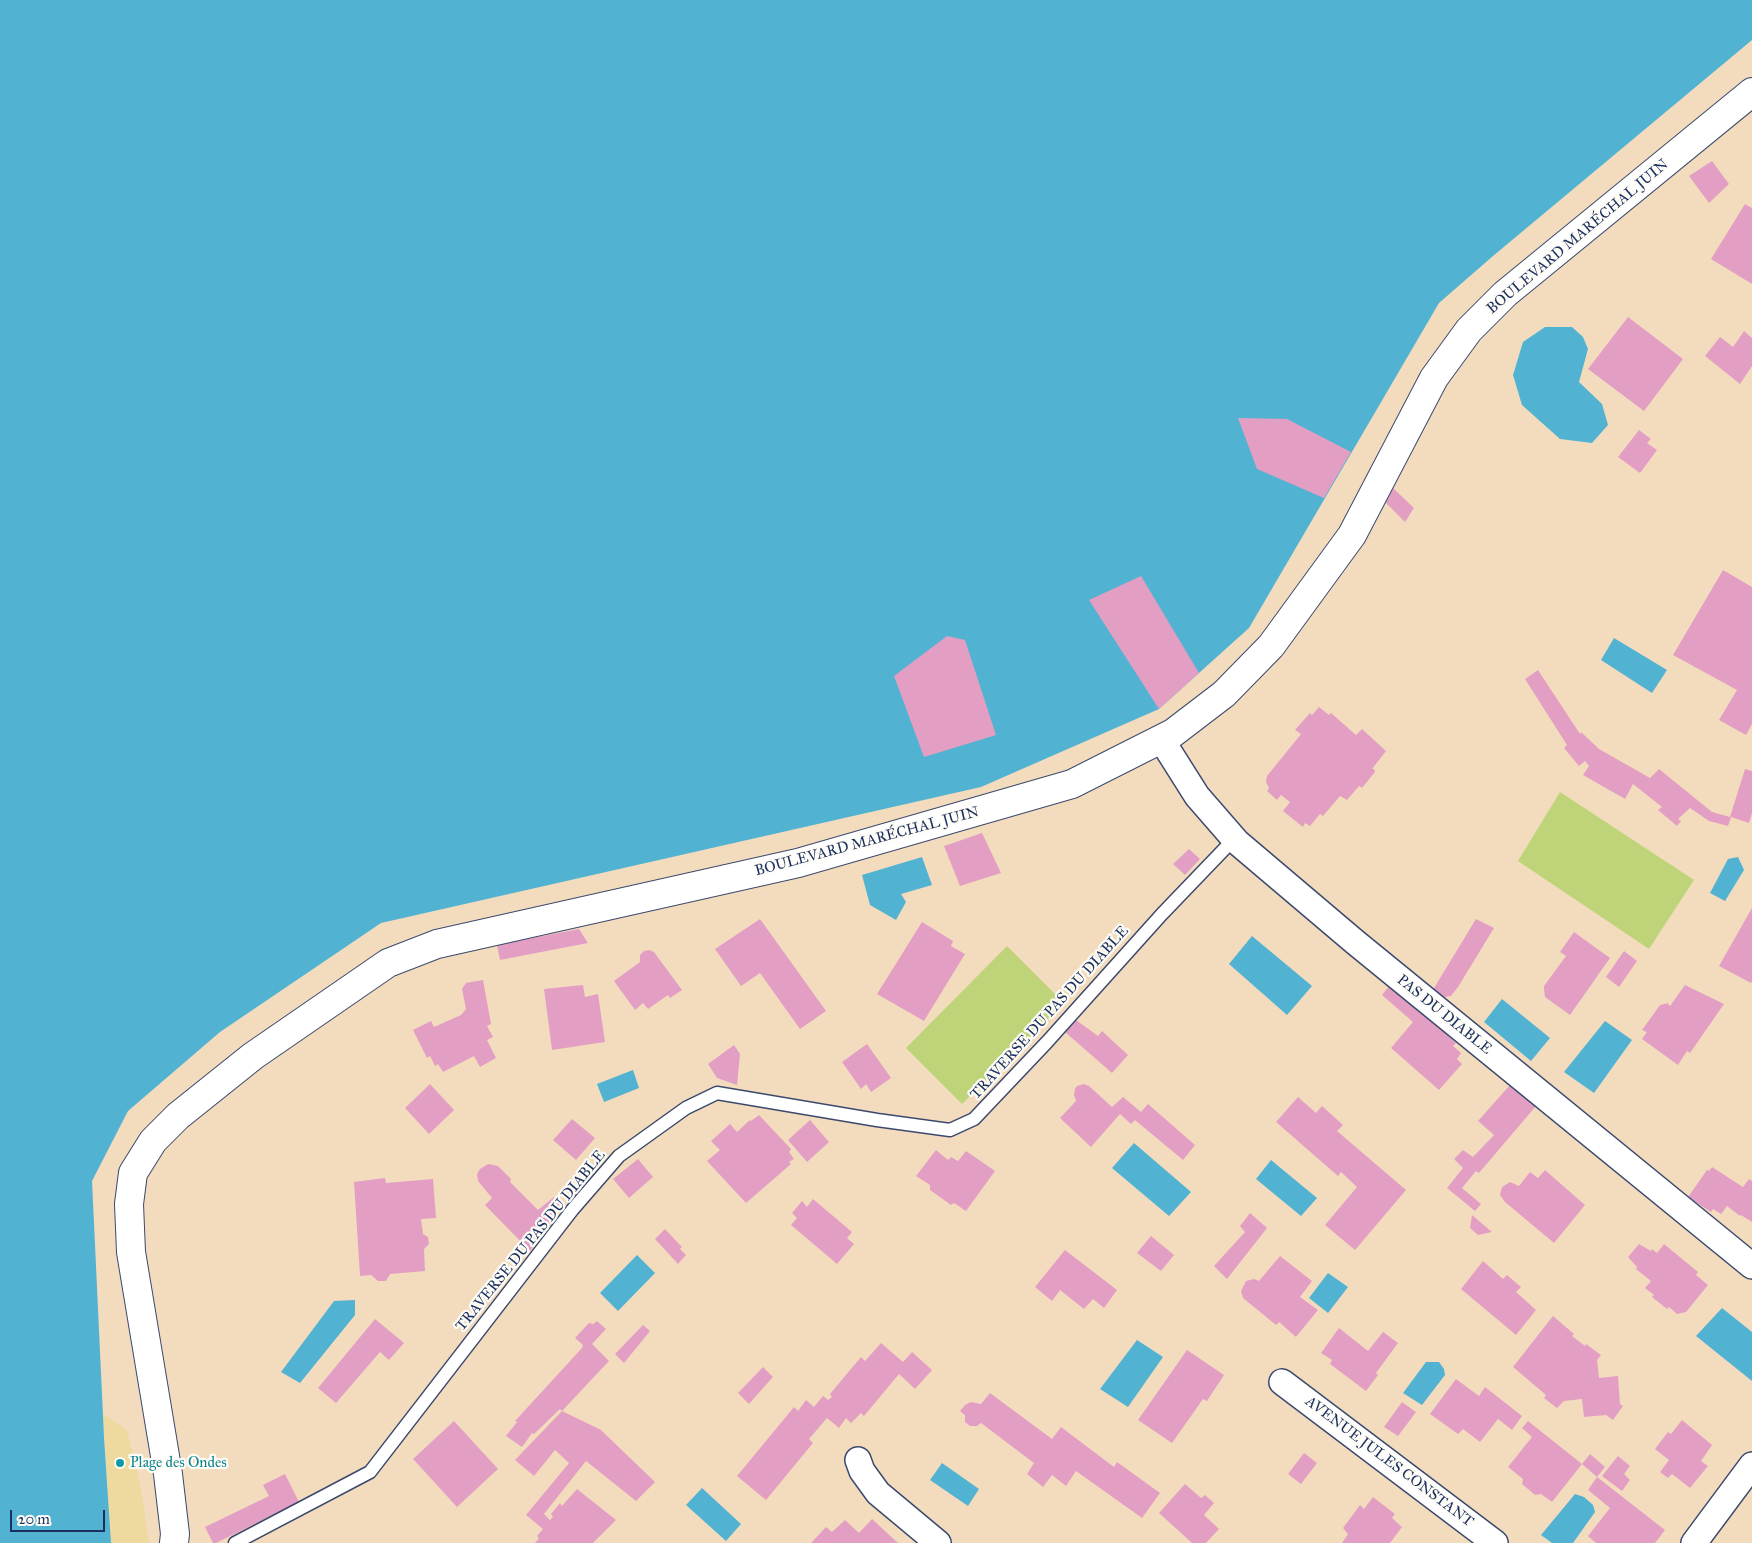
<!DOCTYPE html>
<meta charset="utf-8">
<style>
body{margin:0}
#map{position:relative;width:1752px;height:1543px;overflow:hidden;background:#f3dcbe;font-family:"IM FELL Great Primer",serif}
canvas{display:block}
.scale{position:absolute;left:10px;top:1510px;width:95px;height:22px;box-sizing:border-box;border:2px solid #1b2f5e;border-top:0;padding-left:6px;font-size:15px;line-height:18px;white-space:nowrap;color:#1b2f5e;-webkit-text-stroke:4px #fdfcf7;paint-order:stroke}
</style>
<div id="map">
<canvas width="1752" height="1543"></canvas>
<div class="scale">20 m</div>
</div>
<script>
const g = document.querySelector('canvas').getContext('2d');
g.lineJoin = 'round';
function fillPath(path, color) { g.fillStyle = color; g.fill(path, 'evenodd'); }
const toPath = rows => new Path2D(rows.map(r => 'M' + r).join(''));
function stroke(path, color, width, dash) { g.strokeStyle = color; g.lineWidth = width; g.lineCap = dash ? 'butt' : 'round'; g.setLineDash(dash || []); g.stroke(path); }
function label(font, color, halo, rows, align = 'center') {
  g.font = font + ' "IM FELL Great Primer",serif'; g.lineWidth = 4.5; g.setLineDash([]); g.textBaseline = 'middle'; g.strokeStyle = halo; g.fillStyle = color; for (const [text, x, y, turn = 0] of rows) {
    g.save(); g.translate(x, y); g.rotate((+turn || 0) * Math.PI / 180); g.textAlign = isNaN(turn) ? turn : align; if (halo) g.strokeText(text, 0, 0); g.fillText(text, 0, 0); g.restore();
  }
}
fillPath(toPath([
 [1560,792,1694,880,1649,949,1518,861],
 [1007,946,1064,1003,962,1104,906,1048]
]), '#bfd478');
fillPath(toPath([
 [103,1414,127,1430,141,1488,149,1543,111,1543]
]), '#eeda9e');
fillPath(toPath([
 [0,0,1752,0,1752,40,1493,256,1439,303,1249,628,1159,709,981,787,381,923,220,1032,128,1111,92,1181,104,1437,111,1543,0,1543],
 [1545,327,1572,327,1583,337,1588,349,1579,382,1602,404,1608,425,1592,443,1560,439,1522,405,1513,375,1523,342],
 [1614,638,1667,670,1652,693,1601,660],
 [922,857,932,885,901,894,906,902,896,920,870,905,862,875],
 [1738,857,1744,870,1725,901,1710,893,1728,859],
 [1252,936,1312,986,1287,1015,1229,964],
 [1502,999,1550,1038,1531,1061,1484,1022],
 [1605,1021,1632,1040,1594,1093,1564,1072],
 [633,1070,639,1088,604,1102,597,1084],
 [1134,1143,1191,1192,1169,1216,1112,1168],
 [1271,1160,1317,1198,1301,1216,1256,1179],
 [637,1255,655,1273,618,1311,600,1293],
 [1328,1273,1348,1287,1328,1313,1309,1298],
 [355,1300,355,1315,300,1383,281,1372,334,1301],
 [1722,1308,1752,1332,1752,1381,1696,1336],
 [1137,1340,1163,1357,1128,1407,1100,1389],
 [1426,1362,1439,1362,1444,1369,1445,1375,1422,1405,1403,1393],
 [942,1463,979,1489,968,1506,930,1480],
 [702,1488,741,1524,726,1541,686,1505],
 [1575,1494,1584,1497,1593,1505,1595,1512,1573,1543,1552,1543,1541,1535]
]), '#52b2d1');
fillPath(toPath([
 [1712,161,1729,184,1709,203,1689,176],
 [1745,204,1752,208,1752,284,1711,259],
 [1628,317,1683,359,1644,411,1588,369],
 [1744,331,1752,338,1752,366,1740,384,1705,356,1720,337,1733,347],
 [1238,418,1287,419,1351,452,1324,498,1257,469],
 [1639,430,1651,439,1647,443,1657,450,1640,473,1618,457],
 [1393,488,1414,508,1405,522,1385,502],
 [1723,570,1752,587,1752,724,1746,735,1719,720,1737,690,1673,655],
 [1141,576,1199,673,1159,709,1089,600],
 [947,636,965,640,996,735,924,757,894,676],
 [1538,670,1580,734,1581,732,1599,749,1650,778,1659,769,1712,812,1730,817,1745,769,1752,771,1752,813,1749,823,1731,817,1728,826,1709,821,1690,808,1678,819,1681,821,1677,826,1658,810,1662,807,1633,784,1625,799,1583,775,1589,766,1585,761,1579,766,1564,748,1567,745,1525,679],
 [1319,707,1329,715,1331,713,1356,735,1362,729,1386,751,1372,769,1374,769,1375,772,1362,788,1359,786,1347,800,1340,796,1323,816,1320,814,1310,826,1305,823,1303,827,1283,811,1290,802,1281,795,1277,800,1267,791,1269,788,1266,782,1267,776,1301,734,1295,730,1310,713,1312,715],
 [982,833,1001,873,960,886,944,846],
 [1189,849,1200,859,1185,875,1173,864],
 [1752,908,1752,981,1751,983,1719,966],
 [760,919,826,1011,800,1029,760,973,741,986,715,949],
 [1476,919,1494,928,1458,987,1451,996,1440,998,1431,993],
 [922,922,953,941,951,946,965,954,924,1021,877,994],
 [579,929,588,943,500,960,497,945],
 [1574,932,1610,958,1570,1015,1545,997,1544,989,1544,986,1566,956,1560,952],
 [649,950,654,952,682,990,670,998,668,995,648,1009,643,1003,635,1010,614,981,640,962,640,955,644,951],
 [1624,951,1637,961,1619,987,1606,977],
 [483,980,491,1024,487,1026,493,1037,487,1040,496,1058,480,1067,474,1056,443,1072,438,1064,435,1066,430,1056,427,1058,413,1030,431,1021,434,1027,461,1015,466,1009,462,989,466,983],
 [583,985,585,997,598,994,605,1042,552,1050,544,989],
 [1390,985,1450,1034,1448,1036,1456,1043,1453,1046,1461,1053,1457,1059,1462,1064,1439,1090,1391,1048,1413,1022,1382,995],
 [1685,985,1724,1004,1690,1053,1687,1051,1678,1065,1642,1039,1647,1032,1642,1030,1660,1005,1669,1003,1668,1004,1670,1006],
 [1076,1020,1098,1036,1102,1031,1128,1055,1112,1073,1065,1032],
 [867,1044,891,1078,871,1092,866,1084,861,1089,842,1062],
 [734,1045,740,1054,737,1085,717,1078,708,1064],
 [430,1084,454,1110,429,1134,405,1108],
 [1084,1084,1089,1086,1112,1107,1123,1097,1141,1112,1148,1104,1195,1145,1183,1160,1135,1120,1131,1124,1120,1114,1091,1147,1060,1118,1076,1101,1074,1095,1075,1089,1077,1086],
 [1510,1085,1536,1106,1479,1173,1476,1171,1462,1188,1481,1204,1475,1211,1447,1188,1463,1168,1454,1159,1463,1150,1473,1157,1494,1135,1478,1121],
 [1298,1097,1316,1113,1322,1106,1343,1125,1337,1131,1406,1190,1355,1250,1325,1225,1357,1187,1341,1172,1338,1176,1276,1122],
 [759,1115,791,1149,789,1152,794,1159,789,1162,791,1164,746,1203,707,1161,720,1150,711,1141,730,1124,737,1132,750,1120,751,1121],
 [572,1119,595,1138,576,1160,553,1140],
 [810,1120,829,1142,807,1162,788,1140],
 [936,1150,948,1160,951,1157,958,1161,966,1151,995,1171,966,1211,954,1203,951,1205,930,1190,930,1185,916,1176],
 [638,1159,653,1177,629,1198,613,1179],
 [488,1164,498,1166,511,1179,510,1182,538,1210,554,1197,561,1204,553,1212,556,1215,530,1251,485,1205,492,1198,478,1181,477,1174,480,1169],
 [1712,1167,1743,1187,1749,1179,1752,1181,1752,1222,1741,1215,1740,1216,1727,1206,1721,1214,1713,1209,1711,1212,1688,1197,1707,1170,1709,1171],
 [1545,1170,1585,1205,1554,1243,1505,1202,1500,1195,1502,1187,1510,1182,1519,1186,1530,1172,1538,1178],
 [385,1178,386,1183,433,1179,436,1218,421,1219,423,1234,428,1237,429,1244,424,1249,425,1271,390,1274,386,1281,378,1281,371,1275,360,1276,354,1182],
 [813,1199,852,1232,847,1238,854,1244,837,1264,791,1225,797,1218,792,1213,802,1201,807,1207],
 [1250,1213,1267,1228,1227,1279,1214,1266,1245,1232,1240,1226],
 [1472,1215,1492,1232,1478,1235,1470,1228],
 [665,1229,682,1247,680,1249,686,1255,678,1264,655,1239],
 [1151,1236,1174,1255,1161,1271,1137,1253],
 [1639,1244,1651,1251,1652,1249,1657,1253,1664,1244,1698,1272,1696,1275,1708,1285,1686,1312,1677,1314,1669,1307,1667,1309,1652,1297,1654,1295,1645,1288,1651,1281,1636,1269,1637,1267,1628,1257],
 [1065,1250,1117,1290,1104,1308,1093,1299,1084,1309,1060,1290,1052,1301,1035,1287],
 [1280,1256,1312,1281,1300,1297,1318,1310,1296,1337,1279,1322,1276,1325,1243,1298,1241,1291,1246,1281,1254,1279,1259,1281],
 [1483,1261,1503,1279,1507,1275,1521,1287,1516,1292,1536,1310,1516,1335,1461,1289],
 [1553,1316,1574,1334,1572,1336,1585,1346,1586,1344,1601,1355,1597,1360,1599,1378,1618,1376,1620,1404,1623,1406,1613,1420,1606,1415,1584,1417,1582,1399,1564,1401,1557,1408,1544,1398,1546,1395,1513,1367],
 [375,1319,404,1343,389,1360,380,1352,336,1403,318,1388],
 [597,1321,606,1329,592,1344,609,1361,562,1411,560,1409,534,1434,532,1433,522,1447,506,1436,517,1422,515,1421,582,1348,583,1345,575,1338,589,1323,593,1324],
 [643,1325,650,1331,624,1363,615,1354],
 [1339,1328,1368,1351,1383,1332,1398,1343,1376,1373,1378,1375,1366,1391,1330,1364,1332,1360,1321,1353],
 [881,1343,903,1362,912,1352,932,1370,915,1389,899,1374,864,1416,861,1413,851,1423,846,1418,839,1428,827,1418,809,1439,813,1443,766,1500,737,1476,794,1407,798,1411,806,1400,814,1407,823,1396,828,1400,832,1397,830,1394,861,1357,865,1361],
 [1187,1350,1224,1375,1207,1401,1203,1399,1172,1443,1138,1420],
 [763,1367,773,1377,749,1404,738,1393],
 [1456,1379,1479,1396,1485,1387,1522,1416,1512,1430,1498,1419,1480,1442,1463,1429,1458,1434,1430,1414],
 [990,1393,1052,1439,1061,1427,1114,1467,1117,1462,1160,1493,1142,1518,1076,1471,1066,1486,1052,1475,1043,1487,1027,1474,1034,1463,981,1423,977,1426,970,1426,965,1422,965,1415,960,1411,965,1405,971,1402,981,1404],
 [1402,1402,1416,1412,1398,1436,1384,1427],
 [562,1411,601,1430,655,1482,636,1501,586,1461,544,1514,550,1520,553,1517,551,1514,560,1503,562,1506,577,1489,616,1520,593,1543,535,1543,539,1538,537,1536,543,1529,526,1515,569,1463,555,1450,534,1476,515,1460],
 [1682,1420,1712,1445,1701,1461,1708,1466,1690,1488,1672,1474,1668,1478,1660,1472,1669,1460,1655,1449,1668,1432,1671,1434],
 [454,1421,498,1469,457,1507,413,1459],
 [1528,1421,1582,1464,1552,1502,1541,1494,1535,1495,1522,1484,1523,1479,1508,1467,1532,1437,1522,1428],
 [1304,1453,1317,1463,1301,1484,1288,1474],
 [1590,1454,1605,1467,1597,1477,1582,1464],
 [1618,1456,1630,1466,1624,1474,1630,1480,1622,1491,1602,1476],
 [285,1474,299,1502,216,1543,213,1543,205,1527,269,1496,263,1485],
 [1597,1477,1665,1530,1655,1543,1596,1543,1588,1536,1610,1508,1588,1490],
 [1185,1484,1201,1498,1205,1495,1214,1503,1204,1515,1219,1529,1206,1543,1192,1543,1159,1513],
 [1373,1497,1395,1514,1392,1518,1402,1527,1390,1543,1342,1543,1348,1534,1343,1528,1360,1505,1364,1509],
 [872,1519,898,1543,811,1543,826,1527,832,1532,845,1520,859,1533]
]), '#e39fc3');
const service = toPath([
 [235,1543,370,1472,573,1209,619,1156,686,1108,717,1093,877,1120,950,1130,974,1119,1047,1042,1162,914,1234,839]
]);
const minor = toPath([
 [1161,739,1197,796,1237,842,1355,942,1752,1266],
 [1282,1382,1495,1543],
 [858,1460,862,1471,878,1493,938,1543],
 [1694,1543,1752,1465]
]);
const tertiary = toPath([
 [174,1543,175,1534,168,1474,131,1252,129,1204,133,1173,153,1141,178,1116,253,1056,388,963,437,944,798,863,1072,784,1173,733,1224,694,1271,646,1352,535,1434,378,1469,330,1505,294,1752,92]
]);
stroke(service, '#3b496c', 15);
stroke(minor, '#3b496c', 28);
stroke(tertiary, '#3b496c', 30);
stroke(service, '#fff', 12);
stroke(minor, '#fff', 25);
stroke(tertiary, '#fff', 28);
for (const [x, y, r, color] of [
 [120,1463,5,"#0f9aa8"]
]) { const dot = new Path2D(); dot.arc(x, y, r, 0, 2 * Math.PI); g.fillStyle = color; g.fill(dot); stroke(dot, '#fdfcf7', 2); }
label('15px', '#1b2f5e', '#fdfcf7', [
 ["BOULEVARD MARÉCHAL JUIN",1578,237,-40],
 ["BOULEVARD MARÉCHAL JUIN",867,842,-15],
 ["TRAVERSE DU PAS DU DIABLE",1050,1013,-48],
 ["PAS DU DIABLE",1444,1015,39],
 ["TRAVERSE DU PAS DU DIABLE",531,1241,-51],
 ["AVENUE JULES CONSTANT",1389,1462,37]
]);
label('15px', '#0d838f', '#fdfcf7', [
 ["Plage des Ondes",130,1463]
], 'left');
</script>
